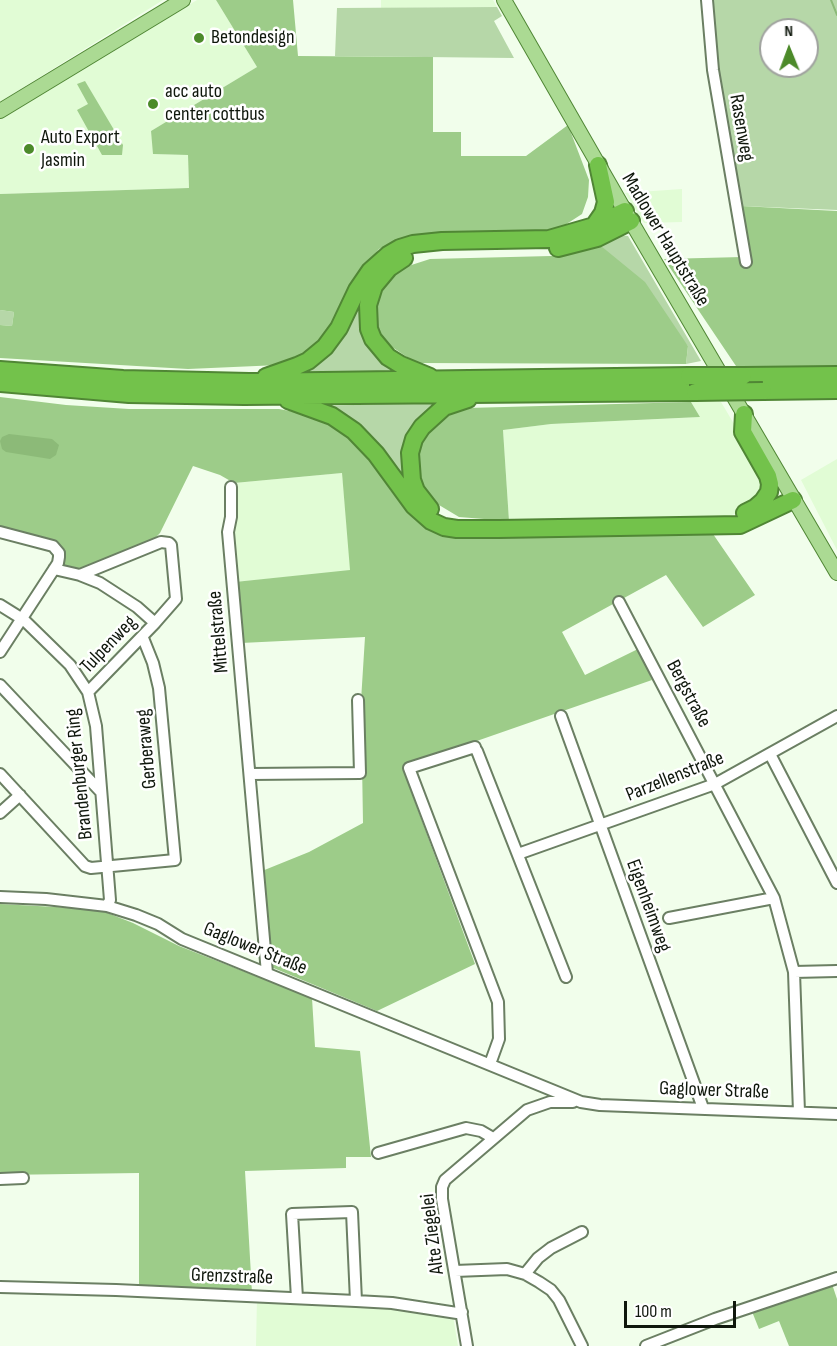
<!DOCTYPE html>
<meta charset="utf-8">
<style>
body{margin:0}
#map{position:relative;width:837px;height:1346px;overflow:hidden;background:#f1feeb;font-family:"Sofia Sans Condensed",sans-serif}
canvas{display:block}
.north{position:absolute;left:759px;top:18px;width:60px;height:60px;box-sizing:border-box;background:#fff;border:2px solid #9fa29e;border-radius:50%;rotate:359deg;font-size:16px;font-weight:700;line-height:24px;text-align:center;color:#0f170c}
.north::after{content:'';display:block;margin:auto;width:21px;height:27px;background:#4c8a2a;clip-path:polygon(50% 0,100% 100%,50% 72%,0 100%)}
.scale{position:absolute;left:624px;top:1301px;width:112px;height:27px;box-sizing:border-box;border:3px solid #0f170c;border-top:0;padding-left:8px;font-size:18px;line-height:21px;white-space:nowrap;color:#0f170c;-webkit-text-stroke:4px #fff;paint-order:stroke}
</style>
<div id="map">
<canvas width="837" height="1346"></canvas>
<div class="north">N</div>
<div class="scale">100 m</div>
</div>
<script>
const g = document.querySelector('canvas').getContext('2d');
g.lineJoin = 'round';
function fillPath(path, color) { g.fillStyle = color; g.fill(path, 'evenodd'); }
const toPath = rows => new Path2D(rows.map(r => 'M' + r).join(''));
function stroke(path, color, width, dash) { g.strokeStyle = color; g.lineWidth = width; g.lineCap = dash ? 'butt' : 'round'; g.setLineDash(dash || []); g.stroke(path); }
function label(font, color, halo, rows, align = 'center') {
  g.font = font + ' "Sofia Sans Condensed",sans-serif'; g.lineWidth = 5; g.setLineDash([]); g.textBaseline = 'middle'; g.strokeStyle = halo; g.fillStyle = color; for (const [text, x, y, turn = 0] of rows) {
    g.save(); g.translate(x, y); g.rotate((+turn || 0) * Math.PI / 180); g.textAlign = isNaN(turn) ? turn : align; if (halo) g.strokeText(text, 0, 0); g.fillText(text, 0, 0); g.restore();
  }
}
fillPath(toPath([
 [0,0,163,0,0,102],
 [197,0,216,0,257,67,151,131,154,154,188,155,189,188,0,194,0,119],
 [381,0,493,0,497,7,381,8],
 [682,189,682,222,644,223,625,193],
 [691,402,721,402,765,476,759,498,744,510,727,517,509,521,503,430,551,424,700,417],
 [837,459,837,550,801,480],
 [342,473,351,571,235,582,232,537,234,483],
 [257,1298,357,1303,453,1316,458,1346,256,1346]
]), '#e1fcd5');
fillPath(toPath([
 [710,0,837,0,837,210,741,206,716,68],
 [771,30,807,30,807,66,771,66],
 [497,7,502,16,494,21,514,58,335,56,337,8],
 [618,235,628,236,701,361,686,364,688,346,601,246],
 [366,284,364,302,397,371,300,373],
 [0,310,14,312,12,326,0,325],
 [444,402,407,484,324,406]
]), '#b6d7a8');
fillPath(toPath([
 [216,0,293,0,298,56,433,57,433,132,461,132,461,156,526,156,568,125,589,180,588,197,582,214,565,225,544,231,426,234,399,239,379,249,356,277,335,324,319,344,304,356,279,365,188,369,0,358,0,325,12,326,14,312,0,310,0,194,189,188,188,155,153,154,151,131,257,67],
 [85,81,123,145,122,155,102,155,77,110,88,104,77,84],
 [741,206,837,211,837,366,736,366,664,259,742,257],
 [601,246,645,282,688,346,686,364,416,363,386,343,376,325,378,291,399,269,430,259,551,256],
 [0,397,66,405,129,409,279,409,306,414,346,433,375,465,391,491,411,515,421,522,482,537,713,534,755,595,703,627,666,575,562,632,585,675,638,649,652,680,402,767,475,964,377,1011,271,967,262,871,309,852,363,823,361,701,365,637,241,643,235,582,350,570,342,473,234,483,220,475,193,466,160,533,154,539,79,571,64,567,62,551,0,528],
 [691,402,700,417,551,424,503,430,509,521,459,517,434,502,421,486,418,453,421,441,429,428,450,413,467,408],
 [0,904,75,908,105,912,133,923,179,946,312,998,315,1047,360,1051,371,1157,346,1157,346,1168,245,1171,252,1293,139,1287,139,1173,0,1175],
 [831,1281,837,1299,837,1346,789,1346,779,1321,759,1329,751,1309]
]), '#9dcc89');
fillPath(toPath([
 [9,434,52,439,59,445,56,455,50,459,6,452,2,449,0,441,2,437]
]), '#8cba78');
stroke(toPath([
 [831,0,837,15]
]), '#8cba78', 2);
const minor = toPath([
 [707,0,713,70,746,262],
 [231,487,231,517,228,532,267,973],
 [0,532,53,546,59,553,59,557,58,563,0,652],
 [54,569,80,575,100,583,137,607,155,623,176,599,171,545,169,543,161,542,80,575],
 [619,602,774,898,794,972,799,1112],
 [0,605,24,620,70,665,88,692,96,726,110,900,107,906],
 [0,685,101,792],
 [88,692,155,623],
 [561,716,703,1108],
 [475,747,409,768,498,1002,499,1039,490,1064],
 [477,751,566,977],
 [770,754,837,883],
 [0,774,85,866,91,868,175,860,159,688,153,663,143,638],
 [250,774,360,773,358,700],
 [0,813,20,795],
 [518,854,715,784,837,716],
 [0,897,46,899,107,906,136,915,158,924,182,939,581,1102,600,1105,837,1114],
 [669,918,774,898],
 [794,972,837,971],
 [378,1153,466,1128,481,1131,493,1138],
 [0,1179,23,1178],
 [455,1271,507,1269,525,1274,539,1282,551,1290,559,1300,582,1346],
 [525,1274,538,1258,551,1248,582,1232],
 [0,1287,116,1290,356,1301,392,1303,457,1313,462,1312],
 [297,1298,292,1214,352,1212,356,1301],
 [467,1346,442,1199,442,1187,445,1180,527,1110,550,1102,573,1102],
 [646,1346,715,1319,837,1278]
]);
const major = toPath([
 [504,0,625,211,837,573],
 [0,111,183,0]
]);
const highway = toPath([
 [594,226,603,213,606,202,598,165],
 [558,248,597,238,631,221],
 [404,258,389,268,374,286,368,305,369,329,373,339,388,357,401,365,430,377],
 [0,370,123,379,249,382,689,376],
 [743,376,837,375],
 [266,377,297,366,308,361,325,347,339,328,357,290,370,271,388,255,400,248,413,244,442,241,549,239,594,226,625,211],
 [0,383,129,394,244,396,695,392],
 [763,391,837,390],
 [288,400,332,416,354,431,376,454,414,506,431,521,444,527,457,529,499,529,740,525,793,500],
 [744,414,743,432,768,476,770,484,769,492,763,501,755,508,745,513],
 [430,509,416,491,412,480,410,453,414,439,422,427,444,407,468,399]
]);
stroke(minor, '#6b7f63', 14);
stroke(major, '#508635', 16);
stroke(highway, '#508635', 20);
stroke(minor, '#fff', 10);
stroke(major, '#abda93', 14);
stroke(highway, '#73c24b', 16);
const highwayBridge = toPath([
 [689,376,743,376],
 [695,392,763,391]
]);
stroke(highwayBridge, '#508635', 20, []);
stroke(highwayBridge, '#73c24b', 16);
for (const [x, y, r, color] of [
 [199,38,6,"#4c8a2a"],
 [153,104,6,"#4c8a2a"],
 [29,149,6,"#4c8a2a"]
]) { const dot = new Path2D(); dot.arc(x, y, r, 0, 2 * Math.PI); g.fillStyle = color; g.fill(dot); stroke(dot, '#fff', 2); }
label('20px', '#0f170c', '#fff', [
 ["Betondesign",211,38],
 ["acc auto",165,92],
 ["center cottbus",165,115],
 ["Auto Export",41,138],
 ["Jasmin",41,161]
], 'left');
label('20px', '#0f170c', '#fff', [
 ["Rasenweg",741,128,80],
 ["Madlower Hauptstraße",665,240,59],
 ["Mittelstraße",219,632,-95],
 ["Tulpenweg",109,645,-46],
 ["Bergstraße",688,694,62],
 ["Gerberaweg",147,749,-95],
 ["Brandenburger Ring",80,774,-96],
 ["Parzellenstraße",675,777,-22],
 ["Eigenheimweg",648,906,70],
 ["Gaglower Straße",255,949,22],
 ["Gaglower Straße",714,1091,2],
 ["Alte Ziegelei",433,1234,-97],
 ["Grenzstraße",232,1277,2]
]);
</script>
